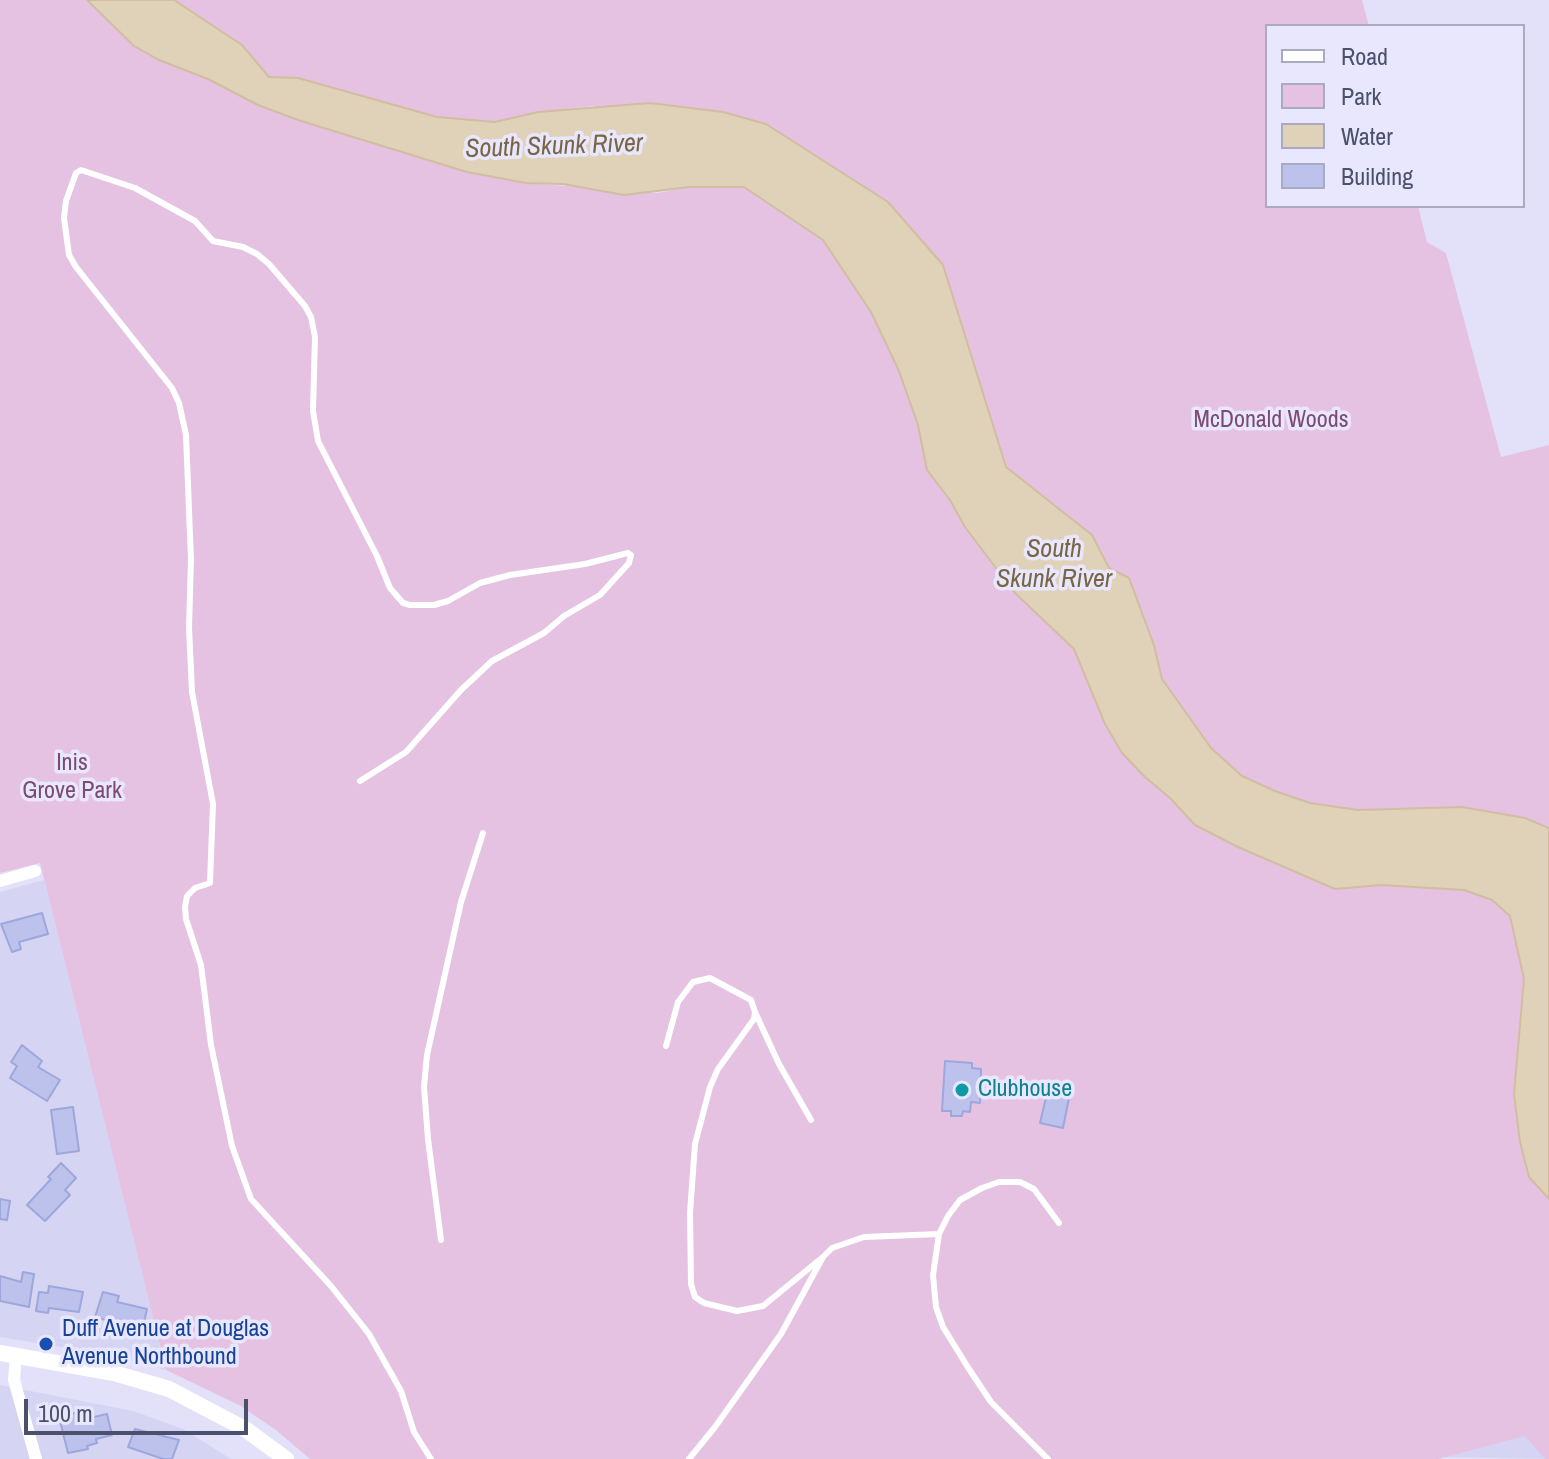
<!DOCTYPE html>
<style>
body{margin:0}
#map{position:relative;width:1549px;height:1459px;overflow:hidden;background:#e3e1f9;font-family:"Archivo Narrow",sans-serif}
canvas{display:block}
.legend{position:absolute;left:1265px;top:24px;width:260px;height:184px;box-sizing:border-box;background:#e9e7fd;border:2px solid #aaabc3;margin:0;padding:10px 14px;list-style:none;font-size:24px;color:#4b516d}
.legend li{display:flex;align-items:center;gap:16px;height:40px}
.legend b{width:40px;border:2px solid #aaabc3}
.scale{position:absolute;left:24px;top:1399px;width:224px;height:36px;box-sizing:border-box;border:4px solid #4b516d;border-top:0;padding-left:10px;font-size:24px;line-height:28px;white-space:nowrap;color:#4b516d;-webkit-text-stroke:6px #e9e7fd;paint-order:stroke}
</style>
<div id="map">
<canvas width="1549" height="1459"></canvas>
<ul class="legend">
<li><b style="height:10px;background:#fff"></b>Road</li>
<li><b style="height:22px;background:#e5c2e2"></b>Park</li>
<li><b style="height:22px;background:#e0d1b9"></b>Water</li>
<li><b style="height:22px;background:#bcc2ec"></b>Building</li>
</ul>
<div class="scale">100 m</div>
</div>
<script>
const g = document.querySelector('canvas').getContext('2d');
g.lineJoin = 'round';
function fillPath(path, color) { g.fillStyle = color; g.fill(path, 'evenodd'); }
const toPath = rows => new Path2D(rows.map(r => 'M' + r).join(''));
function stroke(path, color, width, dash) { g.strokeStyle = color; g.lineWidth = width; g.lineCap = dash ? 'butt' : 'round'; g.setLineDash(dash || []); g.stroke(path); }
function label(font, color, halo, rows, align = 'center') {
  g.font = font + ' "Archivo Narrow",sans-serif'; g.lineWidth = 7; g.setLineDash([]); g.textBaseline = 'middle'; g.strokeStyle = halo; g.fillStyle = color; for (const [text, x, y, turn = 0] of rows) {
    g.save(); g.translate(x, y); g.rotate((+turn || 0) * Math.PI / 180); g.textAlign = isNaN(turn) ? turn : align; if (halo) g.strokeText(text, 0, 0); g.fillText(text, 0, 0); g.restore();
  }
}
fillPath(toPath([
 [44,880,166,1370,110,1355,0,1337,0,892],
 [0,1385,133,1411,183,1429,231,1459,0,1459],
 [1549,1429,1549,1459,1441,1457]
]), '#d5d4f2');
fillPath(toPath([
 [0,0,87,0,134,46,208,79,258,105,467,172,526,183,658,193,689,187,744,187,823,240,871,312,899,371,918,425,927,470,950,500,965,527,1014,592,1074,649,1090,682,1145,777,1170,798,1195,825,1238,847,1335,889,1381,885,1464,890,1492,900,1510,916,1524,979,1514,1094,1520,1142,1529,1177,1549,1199,1549,1459,1545,1459,1525,1436,1438,1459,310,1459,276,1430,239,1405,166,1370,40,863,0,873],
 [174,0,1362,0,1369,26,1267,26,1267,206,1418,206,1427,242,1446,253,1501,457,1549,445,1549,828,1525,818,1462,807,1358,810,1310,803,1275,791,1242,776,1211,748,1162,679,1154,645,1129,578,1109,568,1092,535,1006,467,943,265,593,106,538,112,495,122,437,117,298,78,269,77,242,45]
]), '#e5c2e2');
const water = toPath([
 [87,0,174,0,242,45,269,77,298,78,437,117,495,122,538,112,650,103,723,112,766,124,888,202,943,265,1006,467,1092,535,1109,568,1129,578,1154,645,1162,679,1211,748,1242,776,1275,791,1310,803,1358,810,1462,807,1525,818,1549,828,1549,1199,1529,1177,1520,1142,1514,1094,1524,979,1510,916,1492,900,1464,890,1381,885,1335,889,1238,847,1195,825,1170,798,1145,777,1122,753,1105,724,1074,649,1014,592,965,527,950,500,927,470,918,425,899,371,871,312,823,240,744,187,689,187,624,195,563,184,526,183,467,172,298,120,258,105,208,79,159,60,134,46,87,0]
]);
fillPath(water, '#e0d1b9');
stroke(water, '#d1bea0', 2);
const building = toPath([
 [42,913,48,934,19,942,21,949,12,952,1,924,42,913],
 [22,1045,42,1061,38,1067,60,1080,47,1101,10,1078,17,1066,11,1062,22,1045],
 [945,1061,972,1063,972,1068,981,1069,980,1103,971,1102,970,1112,963,1111,962,1116,951,1116,951,1111,942,1111,945,1061],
 [1047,1093,1069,1098,1063,1128,1040,1123,1047,1093],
 [73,1107,79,1151,57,1154,51,1110,73,1107],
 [61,1163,76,1178,65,1190,70,1195,45,1221,27,1205,51,1179,48,1177,61,1163],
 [0,1199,10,1201,7,1220,0,1219,0,1199],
 [23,1272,34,1274,29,1307,0,1301,0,1276,21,1282,23,1272],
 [49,1286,83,1292,79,1312,49,1308,48,1313,36,1311,39,1292,48,1293,49,1286],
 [103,1292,119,1296,117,1302,147,1309,142,1331,109,1324,109,1321,95,1317,103,1292],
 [79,1412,81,1420,107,1414,112,1435,96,1439,97,1443,87,1446,88,1449,68,1453,59,1417,79,1412],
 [135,1429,179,1440,172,1459,163,1459,128,1447,135,1429]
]);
fillPath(building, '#bcc2ec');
stroke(building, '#9ea7dc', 2);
stroke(toPath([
 [360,781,406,752,461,690,492,661,544,633,564,616,600,595,629,563,631,555,628,553,585,564,510,575,480,583,448,601,434,605,410,605,403,603,390,588,377,556,318,441,313,411,315,337,311,317,305,306,269,264,257,254,243,247,213,241,195,221,135,188,81,170,76,173,66,201,64,218,69,255,76,267,172,388,179,403,186,435,191,560,189,628,192,692,213,804,210,883,195,888,187,896,185,907,186,919,201,965,211,1045,232,1146,251,1199,331,1286,369,1334,401,1391,414,1432,431,1459],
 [755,1012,779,1064,811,1120],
 [666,1046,678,1002,693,982,710,978,751,1000,755,1012,754,1019,718,1069,710,1087,695,1144,690,1213,691,1284,695,1297,704,1303,737,1311,763,1306,823,1257],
 [441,1240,428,1139,424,1087,427,1055,461,902,483,833],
 [689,1459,715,1427,781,1334,823,1257,832,1248,864,1237,939,1234],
 [1048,1459,991,1402,969,1369,943,1327,936,1307,933,1275,939,1234,948,1216,960,1200,982,1188,999,1182,1020,1182,1034,1189,1059,1223]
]), '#fff', 6);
stroke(toPath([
 [0,881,35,871],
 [16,1356,14,1380,36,1459]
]), '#fff', 12);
stroke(toPath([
 [0,1353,114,1373,169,1389,245,1429,286,1459]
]), '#fff', 16);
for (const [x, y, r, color] of [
 [962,1090,8,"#0f9aa8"],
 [46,1344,8,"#1a4fb4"]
]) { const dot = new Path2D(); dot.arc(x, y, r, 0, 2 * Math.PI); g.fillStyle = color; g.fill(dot); stroke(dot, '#e9e7fd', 3); }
label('24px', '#7d4a74', '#e9e7fd', [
 ["McDonald Woods",1271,421],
 ["Inis",72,764],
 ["Grove Park",72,792]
]);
label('24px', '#0d838f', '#e9e7fd', [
 ["Clubhouse",978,1090]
], 'left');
label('24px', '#164399', '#e9e7fd', [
 ["Duff Avenue at Douglas",62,1330],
 ["Avenue Northbound",62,1358]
], 'left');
label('italic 26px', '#786644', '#e9e7fd', [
 ["South Skunk River",554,147,-2],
 ["South",1054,550],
 ["Skunk River",1054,580]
]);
</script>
